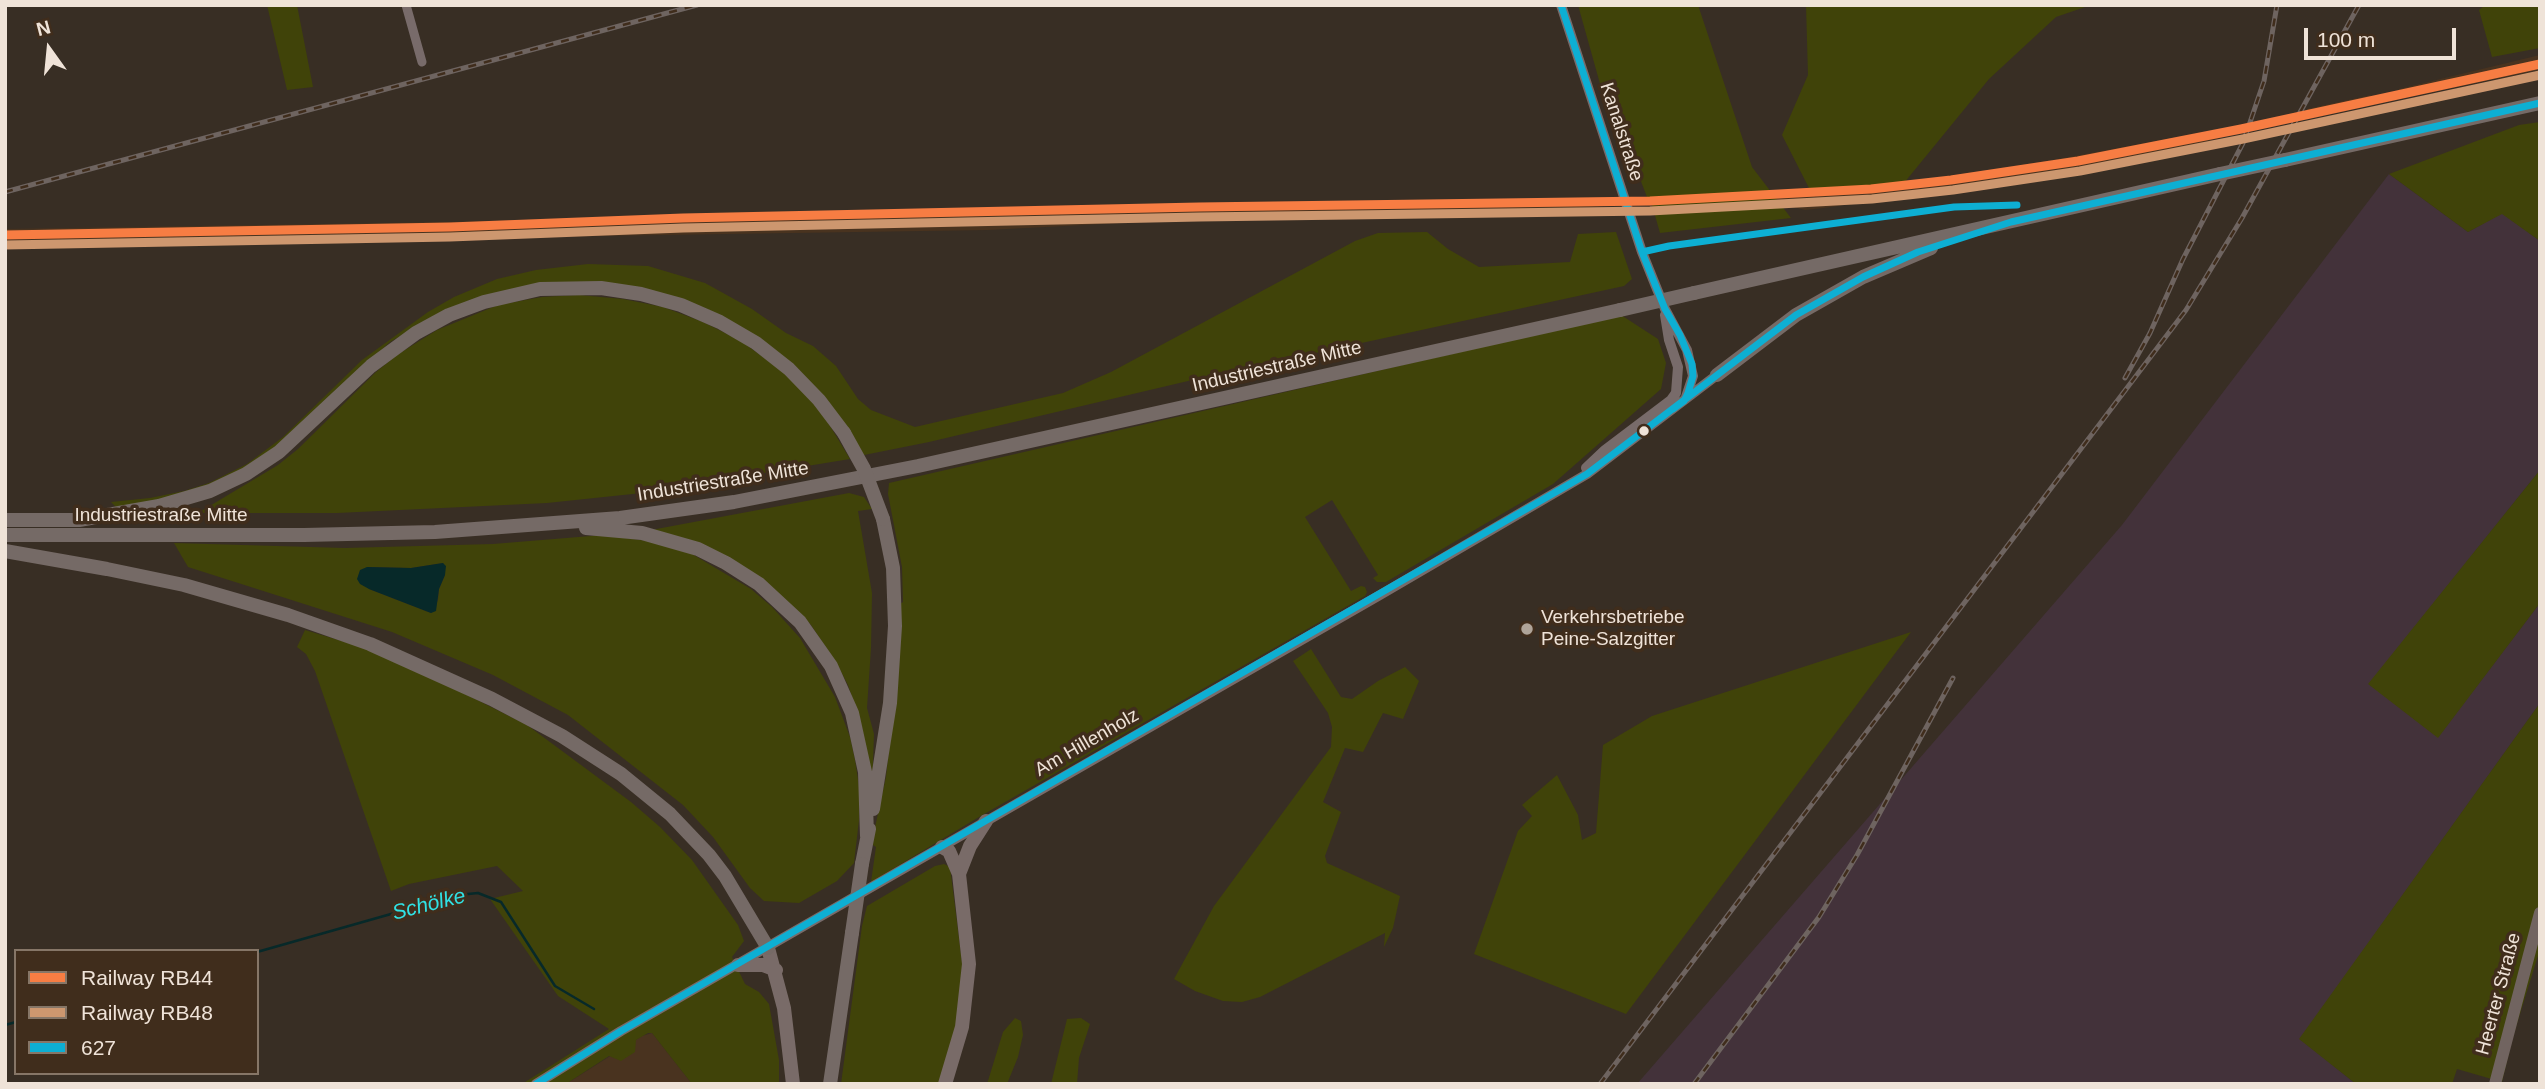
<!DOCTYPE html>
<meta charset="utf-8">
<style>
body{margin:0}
#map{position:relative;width:2545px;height:1089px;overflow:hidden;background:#382e24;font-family:Arial,sans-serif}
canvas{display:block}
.frame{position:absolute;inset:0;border:7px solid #efe3d8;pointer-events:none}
.legend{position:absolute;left:14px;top:949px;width:245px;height:126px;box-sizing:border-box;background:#402d1c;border:2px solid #867667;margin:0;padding:9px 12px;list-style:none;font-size:21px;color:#efe3d8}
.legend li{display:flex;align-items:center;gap:14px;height:35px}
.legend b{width:35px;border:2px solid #867667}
.north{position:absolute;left:14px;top:14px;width:70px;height:70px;-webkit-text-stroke:5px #402d1c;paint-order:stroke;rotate:345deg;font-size:19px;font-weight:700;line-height:28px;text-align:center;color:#efe3d8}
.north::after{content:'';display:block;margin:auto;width:24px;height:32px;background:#efe3d8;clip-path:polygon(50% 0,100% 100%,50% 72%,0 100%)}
.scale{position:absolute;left:2304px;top:28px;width:152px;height:32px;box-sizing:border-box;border:4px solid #efe3d8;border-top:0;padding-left:9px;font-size:21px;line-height:24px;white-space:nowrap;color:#efe3d8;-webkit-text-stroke:5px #402d1c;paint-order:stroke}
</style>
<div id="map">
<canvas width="2545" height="1089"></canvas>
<div class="frame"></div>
<ul class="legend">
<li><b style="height:9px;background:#f77d43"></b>Railway RB44</li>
<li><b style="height:9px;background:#cd976f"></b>Railway RB48</li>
<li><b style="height:9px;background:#0dafd3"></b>627</li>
</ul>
<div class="north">N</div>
<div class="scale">100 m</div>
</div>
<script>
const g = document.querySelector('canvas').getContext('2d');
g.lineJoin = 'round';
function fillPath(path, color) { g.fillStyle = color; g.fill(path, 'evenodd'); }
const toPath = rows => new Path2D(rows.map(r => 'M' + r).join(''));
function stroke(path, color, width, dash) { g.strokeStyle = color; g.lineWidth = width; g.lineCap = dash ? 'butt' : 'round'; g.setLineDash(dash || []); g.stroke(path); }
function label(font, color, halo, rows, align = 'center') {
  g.font = font + ' Arial,sans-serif'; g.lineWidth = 7; g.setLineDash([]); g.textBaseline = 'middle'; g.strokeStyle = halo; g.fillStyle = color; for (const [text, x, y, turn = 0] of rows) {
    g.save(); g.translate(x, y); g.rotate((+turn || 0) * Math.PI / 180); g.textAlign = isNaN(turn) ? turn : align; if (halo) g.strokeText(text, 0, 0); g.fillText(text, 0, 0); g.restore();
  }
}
fillPath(toPath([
 [2540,55,2540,70,2394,100,2399,89],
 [2371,95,2366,105,2303,118,2307,109],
 [2243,125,2240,132,2136,162,1824,208,1805,210,1770,201,1652,205,1647,197,1810,190,1904,183,2053,160],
 [1598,198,1604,206,1537,211,1199,219,988,230,467,238,432,233,5,241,5,229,450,222,1079,206,1106,208],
 [652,1033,692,1084,566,1084,642,1036]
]), '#49331f');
fillPath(toPath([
 [2389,174,2468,232,2502,213,2540,241,2540,470,2369,684,2438,737,2540,603,2540,703,2300,1039,2356,1084,1637,1084,2122,525]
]), '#43323a');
fillPath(toPath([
 [267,5,297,5,313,87,287,90],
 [1578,5,1698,5,1752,167,1791,218,1660,233,1652,205,1647,197,1627,145,1609,116],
 [1806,5,2091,5,2056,17,1989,79,1904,183,1810,190,1782,135,1808,75],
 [2485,5,2540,5,2540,48,2492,57,2479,10],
 [2540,122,2540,241,2502,214,2468,232,2389,174,2519,125],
 [1427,232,1448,249,1479,267,1570,262,1578,234,1616,232,1632,279,1624,286,1205,377,929,442,864,455,836,413,740,326,573,282,411,330,390,342,287,439,249,467,183,496,116,507,111,502,150,498,184,491,209,483,247,464,283,437,362,360,428,312,454,297,497,279,536,270,588,264,648,266,705,283,752,309,786,333,813,346,836,366,858,399,871,410,915,427,1063,393,1111,372,1355,241,1378,233],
 [579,295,623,299,663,307,703,322,741,341,789,376,821,411,850,459,642,493,547,503,337,513,198,513,278,465,298,449,376,372,397,355,437,330,498,305,542,297],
 [1621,315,1658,339,1666,363,1661,389,1553,484,1386,582,1377,582,1373,578,1378,575,1332,500,1305,517,1351,591,1361,586,1365,587,1367,592,1365,596,979,817,871,882,876,847,873,845,874,832,886,777,894,702,900,604,903,602,902,567,888,494,889,483],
 [2540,470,2540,603,2438,738,2368,684],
 [849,493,864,497,872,509,858,511,872,593,871,648,867,708,874,734,872,789,862,727,848,685,837,664,811,625,793,607,651,530],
 [603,535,648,541,692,554,751,589,772,607,800,638,835,697,850,737,855,760,859,786,859,820,854,863,837,881,799,903,764,901,750,888,713,837,683,805,568,715,493,675,392,632,188,567,174,543,345,548,493,544],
 [443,563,445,575,439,589,438,600,431,613,369,589,367,567,411,568],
 [305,630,385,654,527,725,631,802,660,827,692,860,738,925,744,941,732,957,745,984,759,992,769,1004,779,1060,779,1084,692,1084,652,1033,648,1033,636,1040,635,1052,621,1061,609,1056,566,1084,522,1084,609,1029,558,996,490,899,523,891,497,866,409,884,391,891,315,671,306,654,297,647],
 [1911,632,1626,1014,1474,954,1518,831,1532,816,1522,805,1557,775,1578,815,1582,840,1596,833,1603,745,1652,716],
 [1311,649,1341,697,1352,699,1378,681,1405,667,1419,681,1403,719,1383,713,1363,752,1345,748,1323,802,1341,812,1325,856,1327,863,1400,896,1393,928,1384,947,1385,933,1260,997,1242,1002,1223,1001,1195,991,1174,979,1214,906,1331,747,1332,727,1328,713,1293,661],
 [2540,703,2540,949,2512,1040,2502,1082,2457,1069,2452,1084,2356,1084,2299,1039],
 [944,864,950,867,963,970,961,1014,941,1084,841,1084,862,926,867,906,935,866],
 [1015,1018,1021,1021,1023,1035,1018,1057,1007,1084,987,1084,1003,1032],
 [1081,1018,1090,1024,1079,1058,1077,1084,1051,1084,1067,1019]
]), '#404309');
fillPath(toPath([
 [443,563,446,566,445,575,439,589,436,611,431,613,369,589,360,584,357,579,360,570,367,567,411,568]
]), '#072929');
stroke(toPath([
 [257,952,458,895,478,893,501,902,555,986,594,1009],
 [5,1025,16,1022]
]), '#072929', 2.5);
stroke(toPath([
 [406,5,422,62]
]), '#786b6a', 9);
stroke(toPath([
 [1561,5,1642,252,1665,309,1687,350,1693,376,1686,397],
 [1586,468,1605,450,1671,400,1676,393,1678,367,1669,340,1665,315],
 [536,1084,621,1031,1380,595,1587,474,1717,375]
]), '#786b6a', 10);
stroke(toPath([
 [2495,1084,2540,913]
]), '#716460', 12);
stroke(toPath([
 [942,847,949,851,959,874,969,964,962,1027,945,1084],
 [959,874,970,846,986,821],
 [768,948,784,1008,793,1084],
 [738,965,763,965,776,970]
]), '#796b68', 14);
stroke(toPath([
 [2285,160,2540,103],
 [1694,293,2220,174],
 [1717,375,1796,315,1863,277,1931,248],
 [5,520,79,520,159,506,210,491,246,474,279,452,371,366,416,333,449,315,484,302,540,289,601,288,641,294,681,305,720,322,756,343,789,369,819,400,844,433],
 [586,528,642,533,698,549,726,563,759,584,800,622,831,666,852,713,865,772,867,836],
 [5,535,304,535,435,532,620,518,734,502,918,466,1620,310],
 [5,551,107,569,184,585,288,615,370,644,492,699,562,736,621,774,670,814,709,855,725,876,768,948],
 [873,809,890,703,895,626,893,568,883,519],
 [862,864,869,829],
 [830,1084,852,933]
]), '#756a66', 14);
const rail = toPath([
 [5,192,697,5],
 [2125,378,2150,333,2183,259,2243,143,2264,81,2277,5],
 [1600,1084,2186,310,2242,218,2359,5],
 [1694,1084,1819,917,1857,855,1953,678]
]);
stroke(rail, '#6e6460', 5);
stroke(rail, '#402d1c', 2.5, [8]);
stroke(toPath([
 [2220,174,2285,160],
 [1620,310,1694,293],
 [844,433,864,469,883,519],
 [852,933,862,864]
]), '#756a66', 14);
stroke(toPath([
 [1561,5,1642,252,1665,309,1680,335,1692,364,1693,376,1688,393,1684,401,1673,409],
 [1642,252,1669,246,1954,207,2017,205],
 [536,1084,621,1031,1587,474,1796,315,1863,277,1918,252,2011,222,2540,103]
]), '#0dafd3', 7);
stroke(toPath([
 [5,235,450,227,683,218,1199,207,1650,201,1871,189,1951,180,2078,161,2241,129,2540,64]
]), '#f77d43', 9);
stroke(toPath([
 [5,245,450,237,683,228,1199,217,1650,211,1872,199,1953,190,2080,171,2243,139,2540,75]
]), '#cd976f', 9);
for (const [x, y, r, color] of [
 [1644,431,6,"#efe3d8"],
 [1527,629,7,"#afa499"]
]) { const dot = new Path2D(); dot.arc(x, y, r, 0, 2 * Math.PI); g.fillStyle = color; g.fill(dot); stroke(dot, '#402d1c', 2.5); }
label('19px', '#efe3d8', '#402d1c', [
 ["Kanalstraße",1621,132,72],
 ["Industriestraße Mitte",1277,367,-13],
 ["Industriestraße Mitte",723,482,-9],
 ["Industriestraße Mitte",161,516],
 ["Am Hillenholz",1087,743,-30],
 ["Heerter Straße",2499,994,-75]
]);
label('19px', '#efe3d8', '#402d1c', [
 ["Verkehrsbetriebe",1541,618],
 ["Peine-Salzgitter",1541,640]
], 'left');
label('italic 21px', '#30e1e3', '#402d1c', [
 ["Schölke",429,905,-14]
]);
</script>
